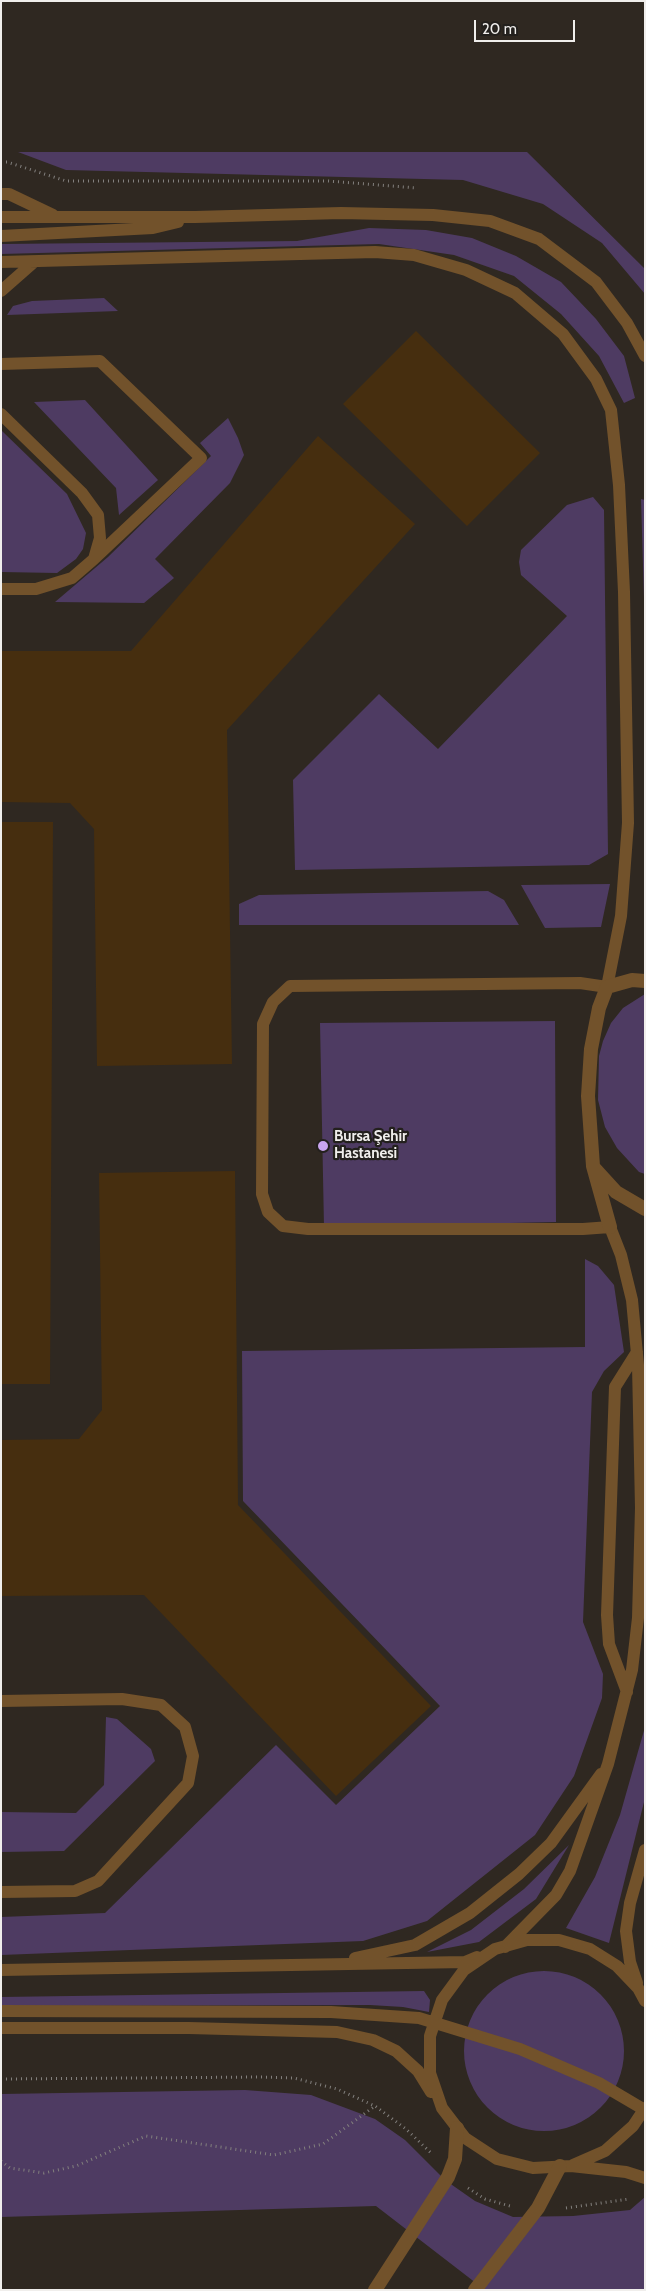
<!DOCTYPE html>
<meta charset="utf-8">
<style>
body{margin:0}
#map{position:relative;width:646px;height:2291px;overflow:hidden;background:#23201d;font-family:Cabin,sans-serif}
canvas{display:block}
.frame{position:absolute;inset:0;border:2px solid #f0eeec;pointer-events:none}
.scale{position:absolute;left:474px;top:20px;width:101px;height:22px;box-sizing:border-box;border:2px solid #f0eeec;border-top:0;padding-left:6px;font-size:15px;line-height:18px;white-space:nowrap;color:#f0eeec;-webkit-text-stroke:4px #23201d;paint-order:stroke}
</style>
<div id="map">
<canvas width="646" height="2291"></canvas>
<div class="frame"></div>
<div class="scale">20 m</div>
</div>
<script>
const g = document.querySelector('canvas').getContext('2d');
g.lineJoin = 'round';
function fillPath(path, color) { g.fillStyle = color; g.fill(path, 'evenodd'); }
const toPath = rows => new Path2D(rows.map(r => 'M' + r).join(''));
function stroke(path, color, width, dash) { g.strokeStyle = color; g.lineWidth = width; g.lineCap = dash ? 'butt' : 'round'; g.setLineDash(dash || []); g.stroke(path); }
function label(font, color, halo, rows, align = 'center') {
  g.font = font + ' Cabin,sans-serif'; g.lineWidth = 4.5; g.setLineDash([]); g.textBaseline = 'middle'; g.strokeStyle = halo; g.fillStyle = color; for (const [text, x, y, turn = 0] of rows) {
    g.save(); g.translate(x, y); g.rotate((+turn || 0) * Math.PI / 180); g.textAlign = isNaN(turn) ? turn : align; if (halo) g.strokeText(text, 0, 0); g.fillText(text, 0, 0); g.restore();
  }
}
fillPath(toPath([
 [1,1,645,1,645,2290,1,2290]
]), '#2f2821');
fillPath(toPath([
 [18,152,527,152,645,269,645,294,602,243,543,204,463,180,66,170],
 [369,228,426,230,472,238,516,256,561,282,596,319,624,356,635,398,624,403,599,356,561,314,514,276,454,255,379,244,1,254,1,244,297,241],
 [104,298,118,311,7,315,13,306,32,301],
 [85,400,158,480,119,515,116,488,34,402],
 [228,418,238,438,244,455,230,483,155,559,174,578,144,603,55,602,108,557,211,456,200,443],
 [1,430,67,494,86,533,83,549,76,559,57,573,1,572],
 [593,497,604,510,608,854,589,865,295,870,293,780,379,694,438,749,567,616,521,575,519,562,521,550,567,505],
 [641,499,645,500,645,632],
 [610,884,601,927,545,928,521,885],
 [488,891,504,900,519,925,239,925,239,904,259,895],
 [645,994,645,1174,639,1172,617,1148,605,1127,598,1100,599,1056,603,1041,611,1023,623,1008],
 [555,1021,556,1222,324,1227,320,1023],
 [585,1259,598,1266,614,1285,624,1352,604,1371,592,1392,583,1622,603,1674,602,1698,574,1776,535,1835,427,1921,363,1941,1,1955,1,1917,105,1913,276,1745,336,1805,440,1706,243,1501,242,1351,585,1347],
 [106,1717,117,1719,151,1749,155,1761,64,1851,1,1852,1,1812,76,1813,104,1785],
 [645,1727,645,1798,609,1943,566,1928,595,1877,620,1815],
 [569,1845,536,1899,479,1942,427,1952,471,1930,524,1889],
 '464 2051a80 80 0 1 1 160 0a80 80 0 1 1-160 0Z',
 [424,1991,430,2000,429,2012,403,2007,370,2005,1,2006,1,1997],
 [245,2090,311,2095,375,2119,405,2140,445,2180,475,2201,513,2217,573,2216,630,2210,645,2197,645,2290,485,2290,376,2206,1,2217,1,2094]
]), '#4e3b62');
fillPath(toPath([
 [416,331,540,453,467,526,343,404],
 [318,436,415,524,227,730,232,1064,97,1066,94,829,70,803,1,802,1,651,131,651],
 [1,822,53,822,50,1384,1,1384],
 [235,1171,238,1505,431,1706,336,1796,144,1595,1,1596,1,1440,79,1439,102,1410,99,1173]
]), '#462e0f');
stroke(toPath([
 [1,162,7,162,66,181,328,181,417,188],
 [1,2079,261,2077,294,2078,337,2089,375,2106,406,2129,431,2153],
 [1,2161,10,2168,44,2173,76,2166,146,2136,274,2155,323,2144,375,2106],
 [468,2188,485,2199,510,2206],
 [566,2208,629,2199]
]), '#83807e', 3, [1, 4]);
stroke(toPath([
 [1,194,9,194,53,215],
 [1,217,195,217,341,213,433,215,490,221,539,239,596,282,627,323,645,356],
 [1,236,153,228,178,222],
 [1,262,375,252,414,255,466,270,515,293,563,334,596,379,611,410,619,485,624,592,628,823,621,916,607,987,580,983,290,986,273,1002,263,1024,262,1194,268,1212,283,1226,308,1229,583,1229,610,1227,621,1255,632,1300,638,1365,641,1508,638,1618,632,1670,608,1764,570,1871,556,1895,505,1947],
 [1,291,34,262],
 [1,364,100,361,201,458,94,559],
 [1,414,82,493,98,515,100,538,94,559,72,578,36,589,1,589],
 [627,1692,609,1644,607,1615,615,1387,637,1352],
 [1,1701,122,1699,161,1705,185,1727,193,1756,188,1783,98,1881,75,1891,1,1892],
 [355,1958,415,1945,470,1913,519,1874,551,1843,601,1774],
 [1,1970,465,1962,477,1957],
 [637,1983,630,1962,626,1931,630,1903,645,1850],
 [645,2001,638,1988,617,1966,590,1949,559,1940,527,1940,495,1949,464,1970,442,2000,430,2036,430,2073,442,2108,465,2138,497,2159,533,2168,571,2166,626,2172,645,2178],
 [1,2011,331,2012,419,2018,520,2049,599,2083,645,2110],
 [1,2028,189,2028,337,2032,373,2040,396,2051,418,2071,431,2092],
 [573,2165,605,2151,633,2126,645,2108]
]), '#72522b', 12);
stroke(toPath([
 [595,1169,616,1192,645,1209],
 [610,1227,593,1166,588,1096,591,1049,599,1008,607,987,632,980,645,981],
 [375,2290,448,2177,455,2159,457,2128],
 [475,2290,538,2208,560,2166]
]), '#72522b', 14);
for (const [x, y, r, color] of [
 [323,1146,6,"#c9a5ee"]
]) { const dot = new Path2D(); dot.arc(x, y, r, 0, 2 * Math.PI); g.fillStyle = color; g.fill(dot); stroke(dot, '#23201d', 2); }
label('bold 15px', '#f0eeec', '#23201d', [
 ["Bursa Şehir",334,1137],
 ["Hastanesi",334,1154]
], 'left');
</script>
